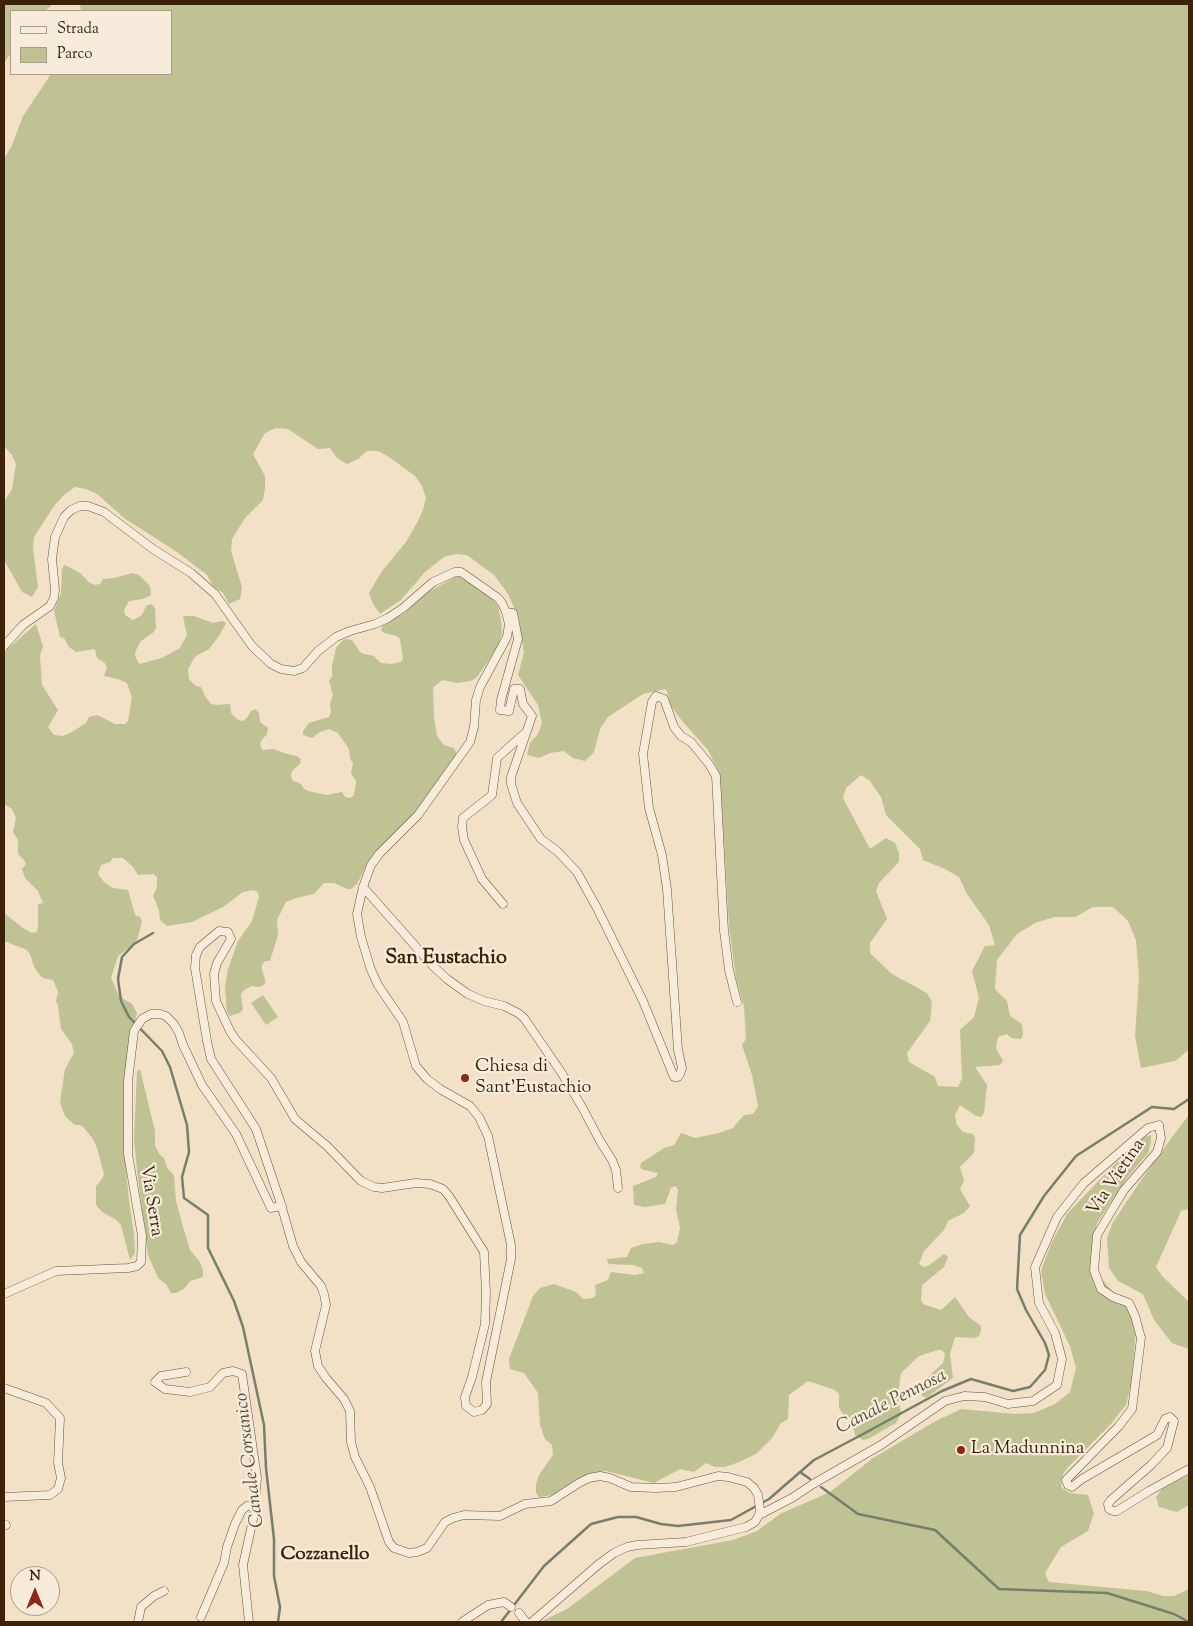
<!DOCTYPE html>
<style>
body{margin:0}
#map{position:relative;width:1193px;height:1626px;overflow:hidden;background:#f2e1c7;font-family:"Sorts Mill Goudy",serif}
canvas{display:block}
.frame{position:absolute;inset:0;border:5px solid #3d2109;pointer-events:none}
.legend{position:absolute;left:10px;top:10px;width:162px;height:65px;box-sizing:border-box;background:#f7ecdb;border:1px solid #ad9b87;margin:0;padding:6px 9px;list-style:none;font-size:15px;color:#3d2109}
.legend li{display:flex;align-items:center;gap:10px;height:25px}
.legend b{width:25px;border:1px solid #ad9b87}
.north{position:absolute;left:10px;top:1566px;width:50px;height:50px;box-sizing:border-box;background:#f7ecdb;border:1px solid #ad9b87;border-radius:50%;rotate:0deg;font-size:14px;font-weight:700;line-height:20px;text-align:center;color:#3d2109}
.north::after{content:'';display:block;margin:auto;width:18px;height:22px;background:#8f2418;clip-path:polygon(50% 0,100% 100%,50% 72%,0 100%)}
</style>
<div id="map">
<canvas width="1193" height="1626"></canvas>
<div class="frame"></div>
<ul class="legend">
<li><b style="height:6px;background:#f7ecdb"></b>Strada</li>
<li><b style="height:14px;background:#bfc292"></b>Parco</li>
</ul>
<div class="north">N</div>
</div>
<script>
const g = document.querySelector('canvas').getContext('2d');
g.lineJoin = 'round';
function fillPath(path, color) { g.fillStyle = color; g.fill(path, 'evenodd'); }
const toPath = rows => new Path2D(rows.map(r => 'M' + r).join(''));
function stroke(path, color, width, dash) { g.strokeStyle = color; g.lineWidth = width; g.lineCap = dash ? 'butt' : 'round'; g.setLineDash(dash || []); g.stroke(path); }
function label(font, color, halo, rows, align = 'center') {
  g.font = font + ' "Sorts Mill Goudy",serif'; g.lineWidth = 4.5; g.setLineDash([]); g.textBaseline = 'middle'; g.strokeStyle = halo; g.fillStyle = color; for (const [text, x, y, turn = 0] of rows) {
    g.save(); g.translate(x, y); g.rotate((+turn || 0) * Math.PI / 180); g.textAlign = isNaN(turn) ? turn : align; if (halo) g.strokeText(text, 0, 0); g.fillText(text, 0, 0); g.restore();
  }
}
fillPath(toPath([
 [4,4,53,4,45,11,11,11,11,53,4,63],
 [80,4,1189,4,1189,1050,1175,1061,1141,1068,1135,1036,1139,978,1136,940,1128,921,1113,907,1093,907,1075,917,1054,917,1035,923,1017,934,997,960,995,989,1007,1001,1010,1016,1022,1024,1023,1035,1021,1039,1011,1038,1007,1034,998,1037,996,1048,1003,1061,1000,1065,975,1067,987,1085,984,1113,981,1117,976,1116,960,1105,955,1115,957,1125,963,1132,973,1134,975,1138,974,1153,960,1167,964,1181,960,1189,970,1206,964,1213,948,1221,944,1230,924,1251,919,1264,923,1267,928,1266,944,1254,948,1257,944,1267,922,1285,921,1300,923,1304,941,1310,955,1297,969,1317,981,1326,981,1331,979,1336,974,1338,955,1337,950,1354,953,1378,926,1398,921,1395,928,1377,943,1363,945,1354,942,1350,938,1350,919,1356,901,1373,898,1394,901,1414,896,1423,868,1439,863,1440,855,1435,854,1430,839,1408,839,1394,835,1390,808,1381,789,1395,788,1419,780,1424,773,1437,756,1454,739,1462,725,1467,715,1467,706,1463,694,1472,680,1469,654,1483,606,1471,593,1473,577,1480,552,1495,539,1497,536,1493,536,1484,539,1475,553,1455,552,1445,545,1439,540,1425,538,1393,524,1373,510,1369,509,1359,533,1296,540,1288,554,1284,576,1292,583,1299,593,1298,596,1295,595,1285,608,1280,611,1272,635,1275,644,1273,642,1268,633,1265,608,1264,607,1259,627,1257,631,1248,643,1244,659,1242,673,1245,677,1242,680,1228,676,1209,678,1190,676,1186,671,1188,665,1204,645,1207,634,1205,633,1186,656,1177,658,1173,644,1170,640,1168,641,1163,664,1148,674,1145,681,1133,695,1138,719,1133,733,1128,744,1115,753,1114,758,1106,752,1075,742,1045,746,1039,744,1007,736,978,729,926,720,774,708,750,683,722,671,706,666,689,643,694,608,717,600,729,594,752,585,761,573,758,564,751,550,753,539,758,527,755,530,743,538,734,542,723,538,705,518,675,524,652,518,616,508,594,494,575,467,555,456,554,444,557,425,572,401,600,380,614,373,604,369,593,382,571,406,542,418,521,423,510,426,498,422,486,415,476,389,457,378,451,367,451,358,459,347,464,337,458,330,448,318,449,288,429,276,428,265,433,253,454,265,476,265,488,263,500,245,518,232,539,231,551,242,587,240,599,229,604,223,593,213,586,207,575,177,552,124,518,97,494,86,489,75,487,65,494,54,506,34,537,33,549,38,587,32,597,22,592,4,560,4,502,12,489,16,464,12,455,4,446,4,159,12,145,23,116,51,74,171,74,171,11,81,11],
 [861,775,869,780,881,797,886,815,920,849,923,860,945,869,959,877,967,894,989,925,995,945,985,946,972,971,979,998,974,1017,960,1030,962,1078,958,1087,938,1086,935,1077,909,1062,907,1053,930,1021,932,1002,927,993,892,974,870,953,870,943,887,919,876,891,879,883,899,862,899,853,895,843,886,838,870,849,843,798,846,788],
 [65,565,80,573,90,583,95,585,100,584,103,579,114,578,133,573,139,575,150,586,151,595,143,599,129,601,124,610,125,615,133,620,142,615,146,606,151,604,155,608,156,628,154,632,141,641,136,650,135,655,139,664,162,658,180,648,187,635,183,616,194,616,213,623,222,621,226,623,219,636,209,649,196,656,193,660,188,669,189,679,196,686,201,687,205,696,211,704,216,705,230,704,231,713,238,720,243,721,247,718,251,711,255,709,259,713,260,722,268,728,267,734,261,741,260,746,263,750,273,749,287,754,297,756,301,759,300,764,292,771,291,775,292,780,301,784,303,788,308,791,327,795,342,792,345,797,350,798,354,795,356,781,351,773,353,763,350,759,349,749,338,733,329,729,320,732,312,738,303,735,303,731,309,723,329,717,331,713,330,704,333,695,329,681,332,677,332,667,336,648,343,640,347,639,352,640,360,652,364,654,374,656,381,663,391,664,401,662,403,658,400,639,397,636,384,633,381,630,383,625,405,613,426,593,455,577,460,577,490,596,498,606,501,620,502,634,497,648,477,677,471,681,457,683,442,680,433,688,434,717,437,736,444,745,454,748,456,752,456,757,430,795,412,818,376,851,366,866,357,884,351,889,347,889,334,883,324,883,314,894,296,898,286,902,277,920,278,935,270,961,265,961,262,965,262,970,265,979,265,984,260,987,251,986,243,991,241,995,243,1010,239,1013,230,1016,227,1012,225,988,228,969,238,941,252,921,259,897,258,892,254,890,243,892,223,907,192,922,167,926,160,920,159,910,153,896,157,887,157,877,153,874,138,875,133,867,123,858,113,858,110,862,101,865,98,874,104,882,113,888,128,890,134,911,136,916,140,917,142,922,137,940,134,944,118,956,111,978,119,996,132,1004,137,1013,126,1068,124,1102,124,1149,129,1200,134,1235,135,1253,130,1260,121,1225,115,1219,102,1212,96,1205,96,1186,102,1179,104,1174,97,1148,93,1139,84,1128,80,1125,75,1125,65,1116,60,1102,65,1069,74,1053,72,1044,61,1029,58,1005,56,1001,58,992,56,987,53,980,43,978,40,975,34,967,30,954,27,950,4,941,4,913,23,928,32,933,37,932,38,927,38,904,43,903,38,891,25,878,22,869,26,864,24,860,18,854,18,840,13,832,16,818,12,809,4,804,4,652,36,624,43,646,40,656,42,685,58,710,48,727,54,735,63,736,72,732,86,723,88,718,92,716,97,715,115,724,125,724,128,721,132,697,127,683,118,679,104,676,107,667,105,663,97,658,95,649,76,652,69,647,64,638,60,637,54,611,61,593,62,568],
 [263,995,278,1017,266,1025,251,1003],
 [140,1069,155,1131,155,1146,160,1155,164,1158,167,1168,174,1175,176,1201,184,1230,190,1250,200,1262,203,1271,203,1277,190,1281,184,1289,176,1293,171,1293,166,1284,158,1278,148,1255,138,1179,134,1140,137,1072],
 [1189,1115,1189,1209,1181,1211,1156,1267,1162,1276,1189,1302,1189,1349,1172,1343,1154,1320,1143,1294,1118,1281,1109,1268,1107,1238,1113,1222,1144,1176,1175,1133],
 [1151,1135,1151,1142,1148,1153,1127,1178,1097,1223,1092,1245,1097,1273,1112,1291,1129,1308,1136,1326,1132,1380,1126,1405,1110,1425,1069,1466,1063,1474,1061,1481,1062,1488,1070,1493,1088,1495,1094,1513,1088,1531,1061,1547,1045,1573,1049,1582,1146,1591,1164,1596,1174,1596,1189,1589,1189,1622,540,1622,567,1609,635,1558,733,1540,757,1531,780,1514,830,1492,873,1458,934,1422,961,1409,1015,1414,1034,1413,1055,1404,1070,1392,1076,1368,1070,1346,1045,1294,1041,1271,1051,1244,1067,1214,1108,1171,1144,1137],
 [1189,1475,1189,1505,1177,1512,1159,1507,1156,1497,1162,1489]
]), '#bfc292');
stroke(toPath([
 [153,933,134,944,122,957,118,979,121,1001,129,1017,162,1051,170,1067,187,1125,189,1152,182,1177,184,1198,208,1215,208,1248,234,1301,243,1327,264,1425,266,1468,274,1539,274,1576,280,1607,278,1622],
 [800,1472,810,1479],
 [821,1487,858,1514,935,1530,999,1589,1107,1593,1174,1614,1189,1622],
 [501,1622,544,1566,591,1524,618,1517,636,1517,661,1524,678,1526,731,1520,769,1499,814,1460,865,1433,942,1391,971,1379,1013,1391,1030,1387,1045,1370,1049,1355,1045,1343,1026,1310,1017,1289,1020,1235,1044,1196,1076,1156,1152,1107,1174,1109,1189,1099]
]), '#767f6d', 2.5);
const minor = toPath([
 [506,612,513,613,518,639,501,700,500,710,509,711,514,689,520,689,523,704,532,716,511,777,511,784,517,803,541,839,557,851,577,872,597,908,643,1001,674,1077,678,1077,680,1074,682,1068,678,1050,667,889,662,855,649,808,643,754,652,702,656,696,664,699,674,727,681,736,691,742,709,764,716,776,724,931,729,970,737,1002],
 [4,646,23,625,50,606,54,598,55,590,52,559,55,537,64,517,71,510,80,506,88,506,104,512,153,549,191,573,215,594,252,646,271,664,281,669,294,671,303,668,318,651,336,637,350,631,375,624,388,618,403,608,433,582,455,572,461,572,498,598,502,603,506,612,509,624,507,637,480,687,476,700,474,727,470,742,418,815,380,853,371,865,363,887,357,914,361,937,371,970,378,985,403,1022,416,1066,427,1079,440,1089,470,1106,479,1117,488,1136,511,1245,511,1259,486,1382,487,1404,482,1410,474,1412,466,1406,465,1397,472,1377,485,1324,486,1293,484,1252,449,1196,443,1189,430,1184,416,1183,382,1188,374,1187,361,1181,327,1146,295,1119,271,1078,236,1040,230,1031,216,1001,214,974,217,963,231,939,228,932,219,931,200,947,196,955,195,968,207,1041,211,1059,256,1129,280,1201,293,1246,301,1262,321,1286,324,1294,326,1305,315,1351,318,1366,326,1378,344,1399,350,1411,351,1442,355,1457,370,1487,389,1542,394,1548,409,1553,417,1552,427,1548,445,1522,453,1518,464,1515,500,1516,525,1504,551,1501,579,1483,589,1478,600,1476,610,1478,631,1487,656,1488,676,1487,718,1476,728,1477,747,1482,754,1488,758,1495,760,1510,759,1515,755,1522,746,1527,686,1542,637,1545,627,1547,614,1553,599,1564,532,1622],
 [363,887,433,966,447,979,468,994,484,1001,504,1006,518,1013,524,1018,561,1072,582,1107,600,1141,612,1160,616,1170,618,1188],
 [503,904,482,879,464,840,462,827,463,818,492,795,497,758,526,732],
 [4,1294,56,1271,128,1268,137,1266,141,1262,142,1236,128,1154,128,1081,134,1031,142,1019,151,1014,160,1014,166,1016,174,1024,179,1033,183,1045,202,1085,236,1134,271,1208,282,1206],
 [186,1372,161,1376,155,1382,165,1389,190,1392,210,1387,223,1373,233,1371,242,1374,257,1478,254,1515,243,1565,249,1622],
 [4,1388,46,1403,60,1418,58,1463,61,1478,58,1489,50,1495,4,1497],
 [759,1515,792,1498,813,1484,881,1445,945,1401,964,1396,985,1397,1008,1404,1033,1401,1057,1385,1062,1359,1055,1333,1039,1303,1035,1267,1057,1217,1084,1183,1148,1128,1159,1125,1161,1138,1157,1152,1124,1190,1097,1235,1094,1270,1101,1289,1113,1297,1129,1303,1135,1316,1141,1338,1132,1409,1118,1427,1066,1480,1068,1485,1072,1487,1082,1479,1157,1435,1165,1419,1170,1417,1174,1421,1167,1448,1151,1465,1111,1500,1108,1504,1109,1509,1113,1511,1117,1511,1149,1491,1189,1469],
 [4,1526,6,1525],
 [519,1613,526,1622],
 [201,1617,224,1563,227,1547,235,1524,242,1510,247,1506,255,1505],
 [138,1622,141,1607,154,1596,164,1591],
 [462,1622,488,1605,504,1602,511,1607]
]);
stroke(minor, '#6a5138', 9);
stroke(minor, '#f7ecdb', 8);
for (const [x, y, r, color] of [
 [465,1078,5,"#8f2418"],
 [961,1450,5,"#8f2418"]
]) { const dot = new Path2D(); dot.arc(x, y, r, 0, 2 * Math.PI); g.fillStyle = color; g.fill(dot); stroke(dot, '#f7ecdb', 2); }
label('18px', '#3d2109', '#f7ecdb', [
 ["Chiesa di",475,1068],
 ["Sant'Eustachio",475,1089],
 ["La Madunnina",971,1450]
], 'left');
label('18px', '#3d2109', '#f7ecdb', [
 ["Via Vietina",1117,1178,-56],
 ["Via Serra",150,1201,81]
]);
label('italic 19px', '#5a503b', '#f7ecdb', [
 ["Canale Pennosa",892,1403,-27],
 ["Canale Corsanico",251,1460,-97]
]);
label('bold 19px', '#3d2109', '#f7ecdb', [
 ["Cozzanello",325,1556]
]);
label('bold 20px', '#3d2109', '#f7ecdb', [
 ["San Eustachio",446,960]
]);
</script>
